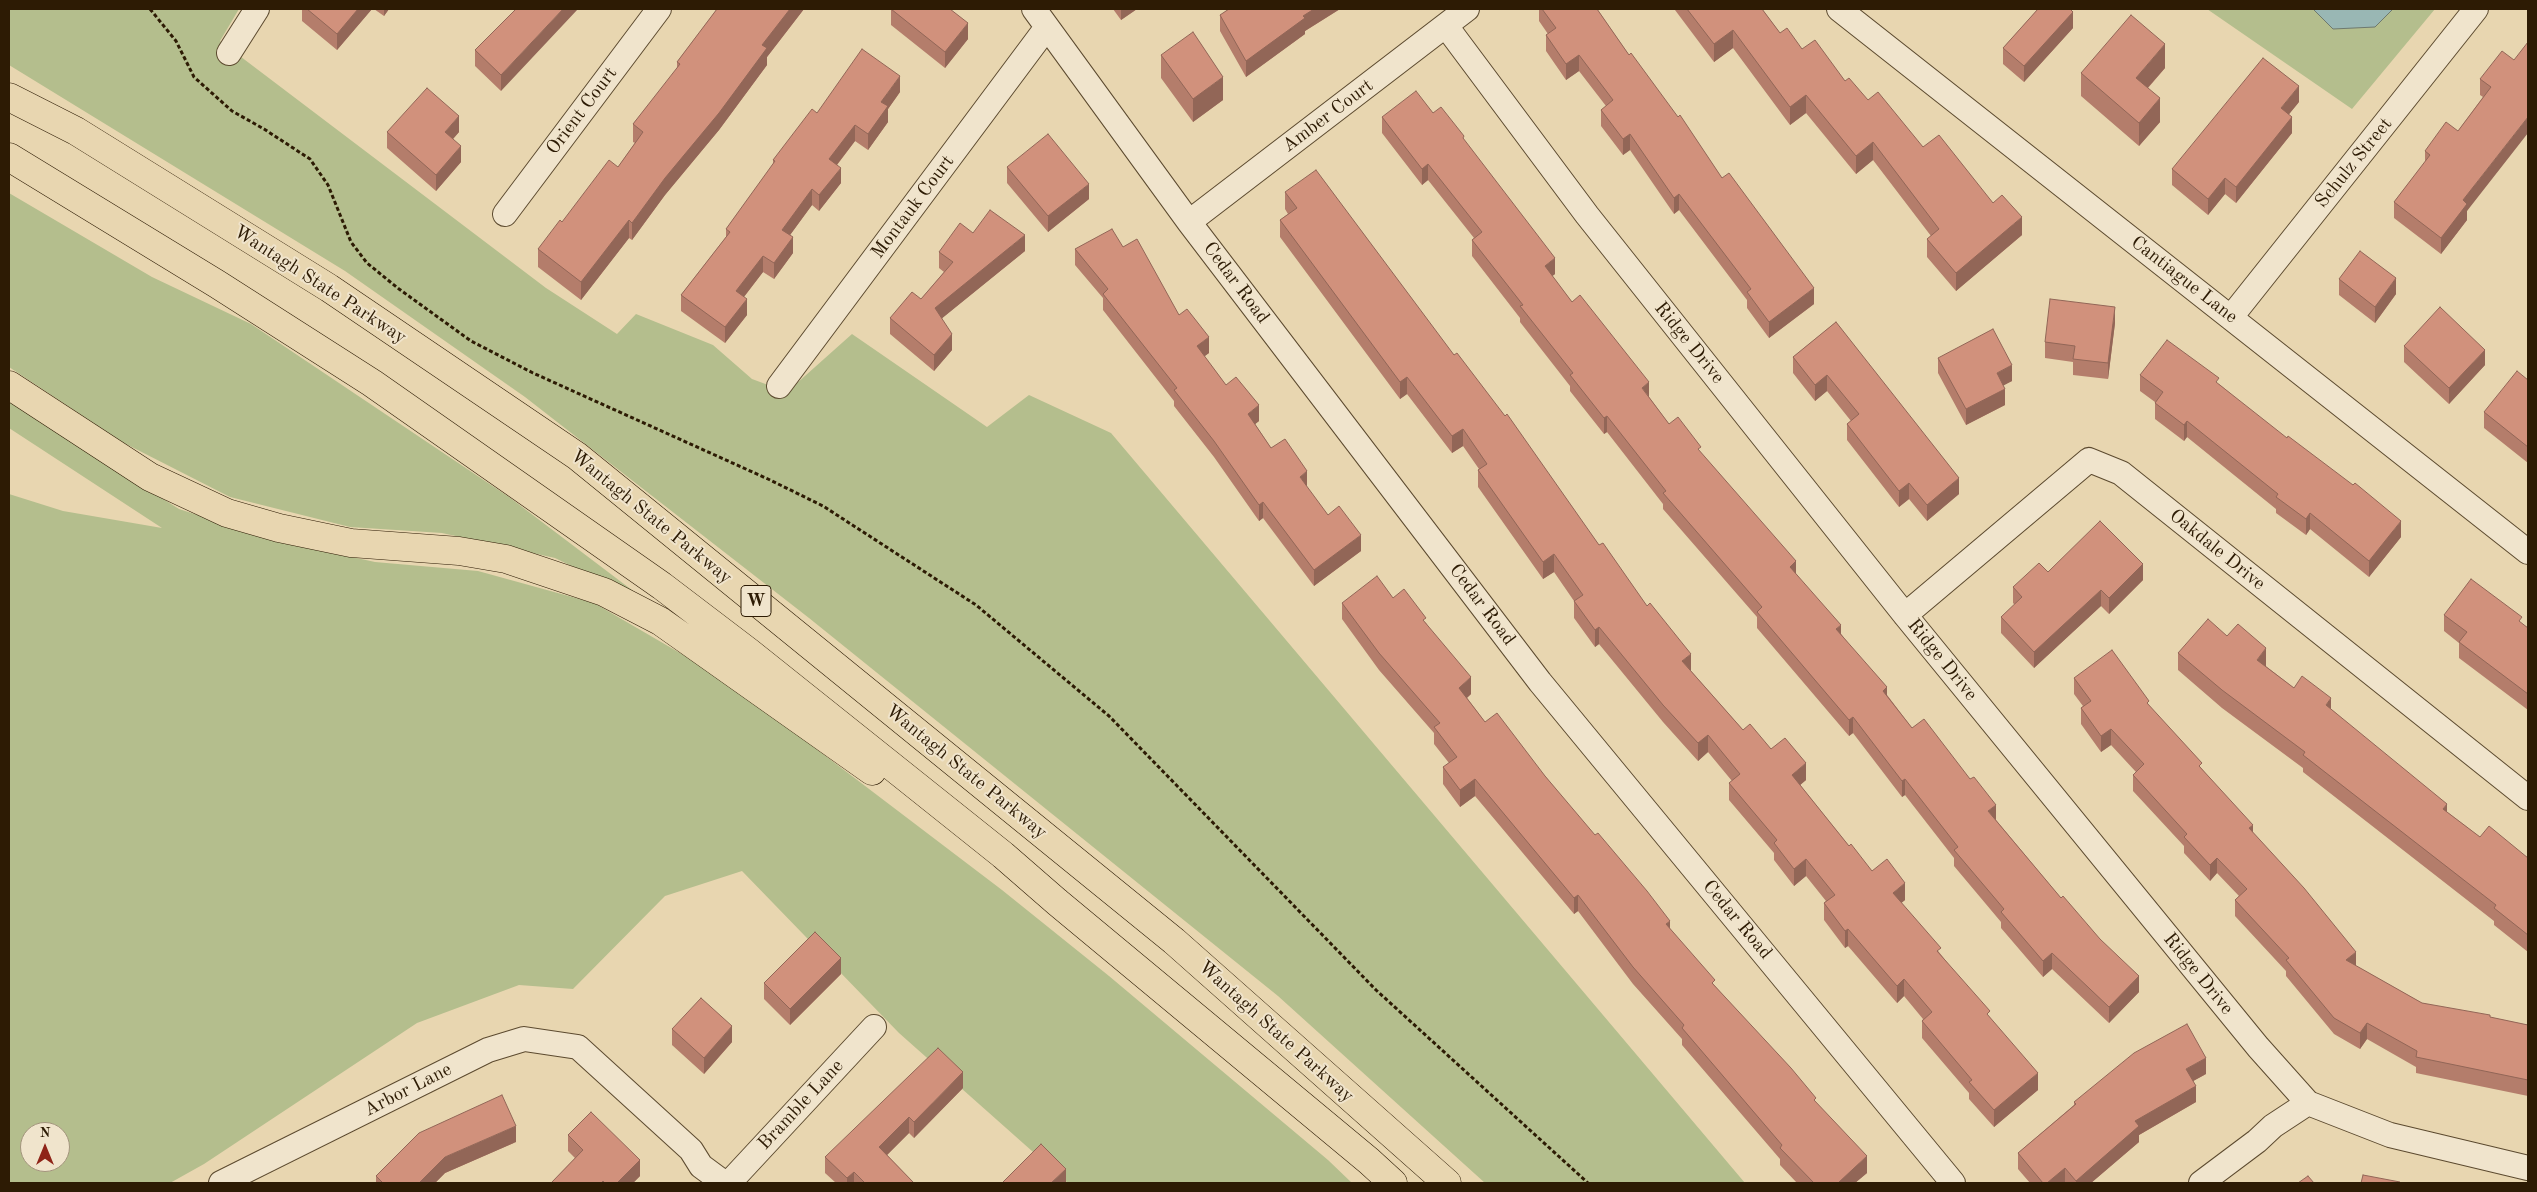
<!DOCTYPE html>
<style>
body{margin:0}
#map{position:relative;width:2537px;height:1192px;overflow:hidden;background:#e8d6b0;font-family:"Old Standard TT",serif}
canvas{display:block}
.frame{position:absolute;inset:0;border:10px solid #2d1b04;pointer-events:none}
.north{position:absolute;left:20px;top:1122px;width:50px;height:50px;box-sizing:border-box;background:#f0e4cc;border:1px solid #a2947c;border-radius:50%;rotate:0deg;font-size:14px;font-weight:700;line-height:20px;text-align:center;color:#2d1b04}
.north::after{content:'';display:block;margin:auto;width:18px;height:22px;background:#8f2418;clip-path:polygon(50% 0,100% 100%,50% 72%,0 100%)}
</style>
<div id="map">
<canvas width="2537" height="1192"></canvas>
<div class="frame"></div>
<div class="north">N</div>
</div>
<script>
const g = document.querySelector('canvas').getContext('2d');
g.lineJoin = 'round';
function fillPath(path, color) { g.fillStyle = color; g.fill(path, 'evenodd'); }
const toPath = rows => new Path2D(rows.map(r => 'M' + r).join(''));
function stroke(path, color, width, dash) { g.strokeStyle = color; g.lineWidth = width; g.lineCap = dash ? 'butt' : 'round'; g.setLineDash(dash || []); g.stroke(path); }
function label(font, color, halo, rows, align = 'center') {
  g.font = font + ' "Old Standard TT",serif'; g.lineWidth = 4; g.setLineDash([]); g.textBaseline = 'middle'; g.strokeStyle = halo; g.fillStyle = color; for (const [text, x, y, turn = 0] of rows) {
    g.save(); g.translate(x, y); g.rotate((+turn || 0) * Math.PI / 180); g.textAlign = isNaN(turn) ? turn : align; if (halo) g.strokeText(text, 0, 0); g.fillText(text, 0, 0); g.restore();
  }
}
fillPath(toPath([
 [9,9,239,9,220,41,546,288,617,334,636,314,713,345,752,379,787,392,852,334,987,427,1029,395,1111,433,1745,1183,1485,1183,1278,996,809,618,525,397,345,271,9,65],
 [2207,9,2435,9,2352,109],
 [9,193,152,277,251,324,509,497,653,606,555,558,442,533,350,527,230,497,122,442,9,367],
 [9,401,179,509,278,541,375,562,478,571,594,603,723,678,1002,890,1109,976,1328,1160,1352,1183,1068,1183,899,1033,742,871,665,896,573,989,519,985,417,1023,204,1164,170,1183,9,1183,9,494,63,511,162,528,9,428],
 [30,1132,60,1132,60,1162,30,1162]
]), '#b4be8d');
const water = toPath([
 [2313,9,2393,9,2375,27,2333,29,2313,9]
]);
fillPath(water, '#99b7b4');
stroke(water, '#6e796e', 1);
const street = toPath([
 [1034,9,1189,222,1540,682,1953,1183],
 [1839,9,2528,552],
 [1446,26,1587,215,1905,615,2258,1047,2308,1103,2390,1135,2528,1168],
 [229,53,257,9],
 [505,214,659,9],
 [1189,222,1467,9],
 [2231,317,2476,9],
 [779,386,1047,27],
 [1905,615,2089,460,2121,473,2528,798],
 [221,1183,488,1050,524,1039,578,1047,691,1150,701,1166,724,1183],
 [729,1183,874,1027],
 [2201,1183,2257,1141,2273,1126,2308,1103]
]);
const highway = toPath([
 [9,97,76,131,329,288,577,456,1174,941,1447,1183],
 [9,157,217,284,372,383,662,586,750,653,1003,855,1057,902,1369,1161,1393,1183],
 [9,385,150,477,227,513,279,528,351,543,459,551,506,559,604,592,660,621,872,771]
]);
stroke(street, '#5c4a2f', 26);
stroke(highway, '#2d1b04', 29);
stroke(toPath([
 [150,9,176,41,194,77,232,111,264,129,310,159,328,185,351,242,367,263,399,289,471,341,533,373,768,479,823,506,976,605,1109,716,1376,990,1588,1183]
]), '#2d1b04', 3, [4, 2.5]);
stroke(street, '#f0e4cc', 24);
stroke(highway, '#e8d6b0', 28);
fillPath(toPath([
 [302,9,372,9,337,50,302,21],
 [374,9,389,9,384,16],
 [516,9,501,91,475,66,475,50],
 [717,9,804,9,767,57,767,65,719,130,665,195,632,240,629,238,581,300,538,267,538,249,562,222,618,167,635,143,633,142,633,124,677,69,677,62],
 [891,9,968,39,945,68,891,25],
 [1113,9,1137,9,1121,20],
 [1229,9,1340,9,1305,31,1305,34,1246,77,1220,31,1220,15],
 [1539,9,1597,9,1629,55,1722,178,1814,304,1769,338,1747,308,1747,300,1679,210,1674,214,1630,150,1623,155,1601,126,1601,110,1606,106,1579,71,1566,80,1546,51,1546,35,1548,34,1539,21],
 [1675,9,1762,9,1780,33,1845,81,1923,147,1993,203,2022,235,1956,291,1927,257,1927,239,1931,236,1873,160,1856,174,1806,113,1790,125,1733,48,1714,62,1675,10],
 [2037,9,2070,9,2073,28,2024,82,2003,64,2003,48,2038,9],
 [1161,55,1223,100,1193,122,1161,78],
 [2514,60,2467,211,2467,220,2441,254,2394,218,2394,202,2425,162,2425,151,2458,131,2483,97,2480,95,2480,79],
 [2165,68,2148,88,2160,122,2139,146,2081,96,2081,73],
 [900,92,888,109,888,122,868,150,855,141,837,165,841,183,819,211,812,205,790,235,793,253,774,279,763,272,744,297,747,315,725,343,681,311,681,295,726,237,726,229,773,165,773,160,817,113],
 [2299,102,2289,114,2292,133,2236,203,2225,194,2208,215,2172,185,2172,169],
 [1382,117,1464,140,1555,274,1552,276,1572,302,1649,397,1669,424,1701,453,1796,574,1912,728,1996,820,2139,992,2109,1023,2052,969,2043,977,2001,928,2001,922,1954,866,1954,858,1905,795,1902,797,1853,733,1849,736,1757,628,1757,617,1663,509,1663,504,1607,432,1604,434,1570,391,1570,386,1520,322,1520,318,1472,256,1472,240,1474,238,1428,180,1422,185,1382,133],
 [387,132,459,132,453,139,461,162,436,191,387,148],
 [1007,167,1089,199,1048,232,1007,183],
 [1285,192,1454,355,1599,545,1691,671,1743,730,1771,749,1806,780,1800,785,1849,846,1872,871,1905,900,1901,903,1990,1018,2038,1090,1994,1127,1969,1099,1969,1093,1922,1038,1922,1021,1923,1019,1904,996,1897,1003,1848,946,1845,948,1824,920,1824,903,1826,901,1806,876,1794,886,1774,860,1774,853,1729,800,1729,783,1732,781,1708,752,1698,761,1663,722,1599,644,1595,647,1574,618,1574,601,1554,572,1543,579,1478,487,1478,470,1479,469,1463,446,1452,453,1407,394,1400,399,1280,237,1280,220,1288,214,1285,209],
 [973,233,1025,251,942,318,952,350,934,371,890,334,890,318,921,299,944,272,939,268,939,252],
 [1123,247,1179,315,1209,353,1204,356,1226,385,1259,421,1255,424,1271,448,1328,515,1361,551,1314,586,1263,518,1259,521,1214,457,1174,406,1174,401,1103,310,1103,298,1075,265,1075,249],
 [2339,279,2396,294,2375,323,2339,295],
 [1836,322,1959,494,1927,521,1909,499,1899,507,1847,440,1847,424,1851,421,1827,391,1815,401,1793,373,1793,357],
 [2115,323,2108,379,2073,375,2073,362,2045,358,2045,342],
 [2404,346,2485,365,2449,404,2404,362],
 [1938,358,2012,381,2003,385,2005,405,1966,425,1938,373],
 [2140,375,2219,384,2401,537,2369,577,2310,529,2306,535,2276,513,2276,509,2187,437,2184,441,2155,419,2155,402,2140,391],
 [2528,380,2528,463,2484,428,2484,412],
 [2048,572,2143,580,2109,614,2101,606,2034,668,2001,633,2001,617,2015,605,2013,603,2013,587],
 [1393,598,1426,623,1471,694,1467,698,1485,722,1545,776,1670,929,1715,986,1816,1103,1867,1173,1855,1183,1797,1183,1780,1165,1780,1159,1682,1045,1682,1039,1633,984,1578,911,1574,914,1475,796,1460,807,1443,784,1443,767,1449,763,1434,744,1434,733,1379,670,1342,619,1342,603],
 [2444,615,2522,624,2528,628,2528,710,2459,658,2459,643,2444,631],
 [2227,636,2294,688,2331,709,2447,812,2480,837,2528,858,2528,952,2494,925,2494,921,2303,772,2303,768,2222,708,2178,670,2178,653],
 [2074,678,2149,706,2202,769,2253,833,2356,966,2422,1003,2528,1025,2528,1096,2416,1073,2416,1067,2367,1039,2360,1049,2334,1034,2286,976,2286,971,2235,916,2235,900,2239,896,2217,873,2210,881,2184,853,2184,846,2133,791,2133,775,2136,772,2111,745,2101,752,2081,724,2081,708,2083,706,2074,694],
 [841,974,790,1025,764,999,764,983],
 [672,1029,732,1042,704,1074,672,1045],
 [2206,1074,2193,1081,2196,1102,2139,1135,2139,1142,2091,1183,2030,1183,2018,1169,2018,1153,2074,1105,2074,1102],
 [963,1088,914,1138,909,1133,887,1155,914,1183,836,1183,825,1173,825,1157],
 [568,1135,640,1176,633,1183,551,1183,575,1158,568,1151],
 [516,1142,445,1173,435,1183,376,1183,376,1176]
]), '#b47d6b');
fillPath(toPath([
 [358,9,372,9,337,50,337,34],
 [384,9,389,9,384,16],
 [563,9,578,9,501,91,501,75],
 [790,9,804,9,767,57,767,65,719,130,665,195,632,240,632,223,762,45],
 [1121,9,1137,9,1121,20],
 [1314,9,1340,9,1305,31,1305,34,1246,77,1246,61,1303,16],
 [2073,12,2073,28,2024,82,2024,66],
 [968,23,968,39,945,68,945,52],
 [1733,30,1733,48,1714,62,1714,44],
 [2165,44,2165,68,2136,101,2136,78],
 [1579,55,1579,71,1566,80,1566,64],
 [900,76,900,92,888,109,888,122,868,150,868,134,881,102],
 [1223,77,1223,100,1193,122,1193,99],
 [2299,86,2299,102,2281,124,2281,108],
 [1806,95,1806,113,1790,125,1790,107],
 [2160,98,2160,122,2139,146,2139,123],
 [459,116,459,132,445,148,445,132],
 [2292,117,2292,133,2236,203,2236,187],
 [2528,117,2528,133,2467,211,2467,220,2441,254,2441,238,2463,200],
 [855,125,855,141,829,175,829,159],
 [1630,134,1630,150,1623,155,1623,139],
 [1873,142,1873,160,1856,174,1856,156],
 [461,146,461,162,436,191,436,175],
 [1428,164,1428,180,1422,185,1422,169],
 [841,168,841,183,819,211,819,195],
 [2225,178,2225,194,2208,215,2208,199],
 [1089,184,1089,199,1048,232,1048,216],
 [812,189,812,205,782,246,782,230],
 [1679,194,1679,210,1674,214,1674,198],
 [2022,217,2022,235,1956,291,1956,273],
 [629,220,629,238,581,300,581,282],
 [1025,235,1025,251,935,324,935,308],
 [793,237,793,253,774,279,774,263],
 [763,256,763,272,736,307,736,291],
 [1555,258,1555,274,1545,282,1545,266],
 [2396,278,2396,294,2375,323,2375,307],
 [1814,288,1814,304,1769,338,1769,322],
 [747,299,747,315,725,343,725,327],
 [2115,307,2115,323,2108,379,2108,363],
 [952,334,952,350,934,371,934,355],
 [1209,337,1209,353,1197,362,1197,346],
 [2485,350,2485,365,2449,404,2449,388],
 [2012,365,2012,381,1997,389,1997,373],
 [1827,375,1827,391,1815,401,1815,385],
 [1407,377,1407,394,1400,399,1400,382],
 [1649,382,1649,397,1642,388],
 [2005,389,2005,405,1966,425,1966,409],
 [1259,405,1259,421,1248,430,1248,414],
 [1607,416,1607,432,1604,434,1604,418],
 [2187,421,2187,437,2184,441,2184,425],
 [1463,429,1463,446,1452,453,1452,436],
 [1307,471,1307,487,1300,477],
 [1959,478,1959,494,1927,521,1927,505],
 [1909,483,1909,499,1899,507,1899,491],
 [1263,502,1263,518,1259,521,1259,505],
 [2310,513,2310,529,2306,535,2306,519],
 [2401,521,2401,537,2369,577,2369,561],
 [1361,535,1361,551,1314,586,1314,570],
 [1554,554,1554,572,1543,579,1543,562],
 [1796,561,1796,577,1790,567],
 [2143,564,2143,580,2109,614,2109,598],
 [2101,590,2101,606,2034,668,2034,652],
 [1841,625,1841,641,1836,629],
 [1599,627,1599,644,1595,647,1595,630],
 [2266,648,2266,666,2257,677,2257,660],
 [1691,654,1691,671,1682,661],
 [1471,677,1471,694,1459,705,1459,688],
 [1887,687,1887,703,1883,691],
 [2331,698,2331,715,2326,705],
 [1853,717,1853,733,1849,736,1849,720],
 [2111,729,2111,745,2101,752,2101,736],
 [1708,735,1708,752,1698,761,1698,743],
 [1806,763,1806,780,1792,792,1792,775],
 [1475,779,1475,796,1460,807,1460,790],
 [1905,779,1905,795,1902,797,1902,781],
 [2447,804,2447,821,2443,809],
 [1996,805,1996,821,1988,811],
 [2253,825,2253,841,2249,828],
 [2217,858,2217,873,2210,881,2210,865],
 [1806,859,1806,876,1794,886,1794,869],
 [1905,883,1905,900,1893,910,1893,893],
 [1578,895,1578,911,1574,914,1574,898],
 [1670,921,1670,937,1666,924],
 [1848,929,1848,946,1845,948,1845,931],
 [2356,952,2356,968,2346,960],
 [2052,953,2052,969,2043,977,2043,961],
 [841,958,841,974,790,1025,790,1009],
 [2139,976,2139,992,2109,1023,2109,1007],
 [1904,979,1904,996,1897,1003,1897,986],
 [2367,1023,2367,1039,2360,1049,2360,1033],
 [732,1026,732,1042,704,1074,704,1058],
 [2206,1058,2206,1074,2186,1085,2186,1069],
 [963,1072,963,1088,914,1138,914,1122],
 [2038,1073,2038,1090,1994,1127,1994,1110],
 [2196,1086,2196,1102,2139,1135,2139,1142,2091,1183,2076,1183,2076,1181,2135,1121],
 [909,1117,909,1133,879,1163,879,1147],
 [516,1126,516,1142,445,1173,435,1183,419,1183,445,1157],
 [1867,1156,1867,1173,1855,1183,1838,1183],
 [640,1160,640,1176,633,1183,617,1183],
 [2065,1168,2065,1183,2047,1183],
 [1066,1169,1066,1183,1051,1183],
 [854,1172,854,1183,847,1183,847,1178]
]), '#926657');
const building = toPath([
 [307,9,358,9,337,34,307,9],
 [516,9,563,9,501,75,475,50,516,9],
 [717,9,790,9,762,45,767,48,719,113,665,178,632,223,629,220,581,282,538,249,560,220,562,222,609,160,618,167,643,132,633,124,680,64,677,62,717,9],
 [891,9,950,9,968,23,945,52,891,9],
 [1229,9,1314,9,1303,16,1305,18,1246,61,1220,15,1229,9],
 [1542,9,1597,9,1629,55,1631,53,1678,117,1680,115,1722,178,1729,173,1814,288,1769,322,1747,292,1751,289,1679,194,1674,198,1630,134,1623,139,1601,110,1613,100,1579,55,1566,64,1546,35,1556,28,1542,9],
 [1687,9,1762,9,1780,33,1787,28,1802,49,1815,40,1845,81,1849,78,1868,100,1878,92,1923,147,1939,135,1993,203,2002,195,2022,217,1956,273,1927,239,1939,229,1873,142,1856,156,1806,95,1790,107,1733,30,1714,44,1687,9],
 [2038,9,2070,9,2073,12,2024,66,2003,48,2038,9],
 [2131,15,2165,44,2136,78,2160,98,2139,123,2081,73,2131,15],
 [1193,32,1223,77,1193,99,1161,55,1193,32],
 [2528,42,2528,117,2463,200,2467,204,2441,238,2394,202,2430,155,2425,151,2446,122,2458,131,2491,87,2480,79,2502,51,2514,60,2528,42],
 [862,49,900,76,881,102,888,106,868,134,855,125,829,159,841,168,819,195,812,189,782,230,793,237,774,263,763,256,736,291,747,299,725,327,681,295,730,232,726,229,775,161,773,160,812,109,817,113,862,49],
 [2263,58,2299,86,2281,108,2292,117,2236,187,2225,178,2208,199,2172,169,2263,58],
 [427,88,459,116,445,132,461,146,436,175,387,132,427,88],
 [1416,91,1433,113,1441,107,1464,136,1463,138,1555,258,1545,266,1572,302,1580,295,1649,382,1642,388,1669,424,1678,417,1701,447,1698,449,1796,561,1790,567,1841,625,1836,629,1887,687,1883,691,1912,728,1924,719,1970,779,1974,777,1996,805,1988,811,2061,898,2063,896,2100,939,2139,976,2109,1007,2052,953,2043,961,2001,912,2004,909,1954,850,1958,847,1905,779,1902,781,1853,717,1849,720,1757,612,1762,607,1663,493,1666,491,1607,416,1604,418,1570,375,1573,373,1520,306,1523,305,1472,240,1482,232,1428,164,1422,169,1382,117,1416,91],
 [1048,134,1089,184,1048,216,1007,167,1048,134],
 [1316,170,1454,355,1457,353,1505,416,1507,414,1599,545,1603,543,1647,606,1650,603,1691,654,1682,661,1743,730,1750,724,1771,749,1785,738,1806,763,1792,775,1849,846,1851,844,1872,871,1887,859,1905,883,1893,893,1941,948,1937,951,1990,1011,1987,1014,2038,1073,1994,1110,1969,1082,1972,1080,1922,1021,1932,1012,1904,979,1897,986,1848,929,1845,931,1824,903,1835,895,1806,859,1794,869,1774,843,1777,840,1729,783,1740,774,1708,735,1698,743,1663,705,1599,627,1595,630,1574,601,1583,595,1554,554,1543,562,1478,470,1487,464,1463,429,1452,436,1407,377,1400,382,1280,220,1297,208,1285,192,1316,170],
 [990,210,1025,235,935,308,952,334,934,355,890,318,912,292,921,299,953,262,939,252,960,223,973,233,990,210],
 [1112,229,1123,247,1137,239,1179,315,1187,309,1209,337,1197,346,1226,385,1236,377,1259,405,1248,414,1271,448,1285,439,1307,471,1300,477,1328,515,1339,506,1361,535,1314,570,1263,502,1259,505,1214,441,1174,390,1177,388,1103,294,1108,289,1075,249,1112,229],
 [2360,251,2396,278,2375,307,2339,279,2360,251],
 [2050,299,2115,307,2108,363,2073,359,2075,346,2045,342,2050,299],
 [2440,307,2485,350,2449,388,2404,346,2440,307],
 [1836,322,1959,478,1927,505,1909,483,1899,491,1847,424,1859,414,1827,375,1815,385,1793,357,1836,322],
 [1993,329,2012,365,1997,373,2005,389,1966,409,1938,358,1993,329],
 [2167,340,2219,378,2216,382,2287,438,2288,436,2353,485,2355,483,2401,521,2369,561,2310,513,2306,519,2276,497,2278,494,2187,421,2184,425,2155,403,2163,392,2140,375,2167,340],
 [2517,371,2528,380,2528,447,2484,412,2517,371],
 [2100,521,2143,564,2109,598,2101,590,2034,652,2001,617,2022,597,2013,587,2039,563,2048,572,2100,521],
 [1377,576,1393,598,1404,589,1426,618,1423,620,1471,677,1459,688,1485,722,1497,713,1545,776,1595,835,1598,833,1647,891,1670,921,1666,924,1715,980,1712,983,1791,1068,1816,1098,1814,1100,1867,1156,1838,1183,1814,1183,1780,1148,1782,1145,1682,1028,1684,1025,1633,967,1578,895,1574,898,1475,779,1460,790,1443,767,1457,757,1434,727,1440,723,1379,653,1342,603,1377,576],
 [2471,579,2522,617,2519,621,2528,628,2528,694,2459,642,2467,632,2444,615,2471,579],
 [2208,619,2227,636,2238,624,2266,648,2257,660,2294,688,2302,676,2331,698,2326,705,2447,804,2443,809,2480,837,2489,826,2528,858,2528,935,2494,908,2496,905,2303,755,2305,752,2222,690,2178,653,2208,619],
 [2112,650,2149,701,2147,703,2202,763,2199,766,2253,825,2249,828,2304,888,2356,952,2346,960,2422,1003,2490,1015,2490,1017,2528,1025,2528,1080,2416,1057,2417,1051,2367,1023,2360,1033,2334,1018,2286,960,2289,958,2235,900,2247,889,2217,858,2210,865,2184,837,2187,834,2133,775,2144,764,2111,729,2101,736,2081,708,2091,701,2074,678,2112,650],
 [815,932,841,958,790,1009,764,983,815,932],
 [701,998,732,1026,704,1058,672,1029,701,998],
 [2187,1024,2206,1058,2186,1069,2196,1086,2135,1121,2139,1126,2076,1181,2065,1168,2047,1183,2043,1183,2018,1153,2076,1104,2074,1102,2134,1053,2187,1024],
 [938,1048,963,1072,914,1122,909,1117,879,1147,914,1183,865,1183,854,1172,847,1178,825,1157,938,1048],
 [502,1095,516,1126,445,1157,419,1183,383,1183,376,1176,419,1133,502,1095],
 [591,1112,640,1160,617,1183,605,1183,603,1181,601,1183,551,1183,583,1150,568,1135,591,1112],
 [1041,1144,1066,1169,1051,1183,1002,1183,1041,1144],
 [2363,1175,2400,1182,2400,1183,2361,1183,2363,1175],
 [2308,1176,2314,1183,2298,1183,2308,1176]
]);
fillPath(building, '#d1917c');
stroke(building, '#926657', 1);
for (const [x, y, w] of [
 [756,601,30]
]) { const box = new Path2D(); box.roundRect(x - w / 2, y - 15.5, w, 31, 4); g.fillStyle = '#f0e4cc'; g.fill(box); stroke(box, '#2d1b04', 1); }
label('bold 18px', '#2d1b04', null, [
 ["W",756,601]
]);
label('19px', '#2d1b04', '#f0e4cc', [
 ["Orient Court",582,111,-53],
 ["Amber Court",1328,116,-37],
 ["Schulz Street",2354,163,-51],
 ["Montauk Court",913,207,-53],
 ["Cantiague Lane",2184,280,38],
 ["Cedar Road",1236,283,53],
 ["Wantagh State Parkway",320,285,33],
 ["Ridge Drive",1689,343,51],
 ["Wantagh State Parkway",651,517,39],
 ["Oakdale Drive",2217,550,39],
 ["Cedar Road",1482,605,53],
 ["Ridge Drive",1942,660,51],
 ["Wantagh State Parkway",966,772,39],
 ["Cedar Road",1737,920,50],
 ["Ridge Drive",2198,974,51],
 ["Wantagh State Parkway",1276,1032,42],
 ["Arbor Lane",408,1090,-27],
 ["Bramble Lane",801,1105,-47]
]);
</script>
